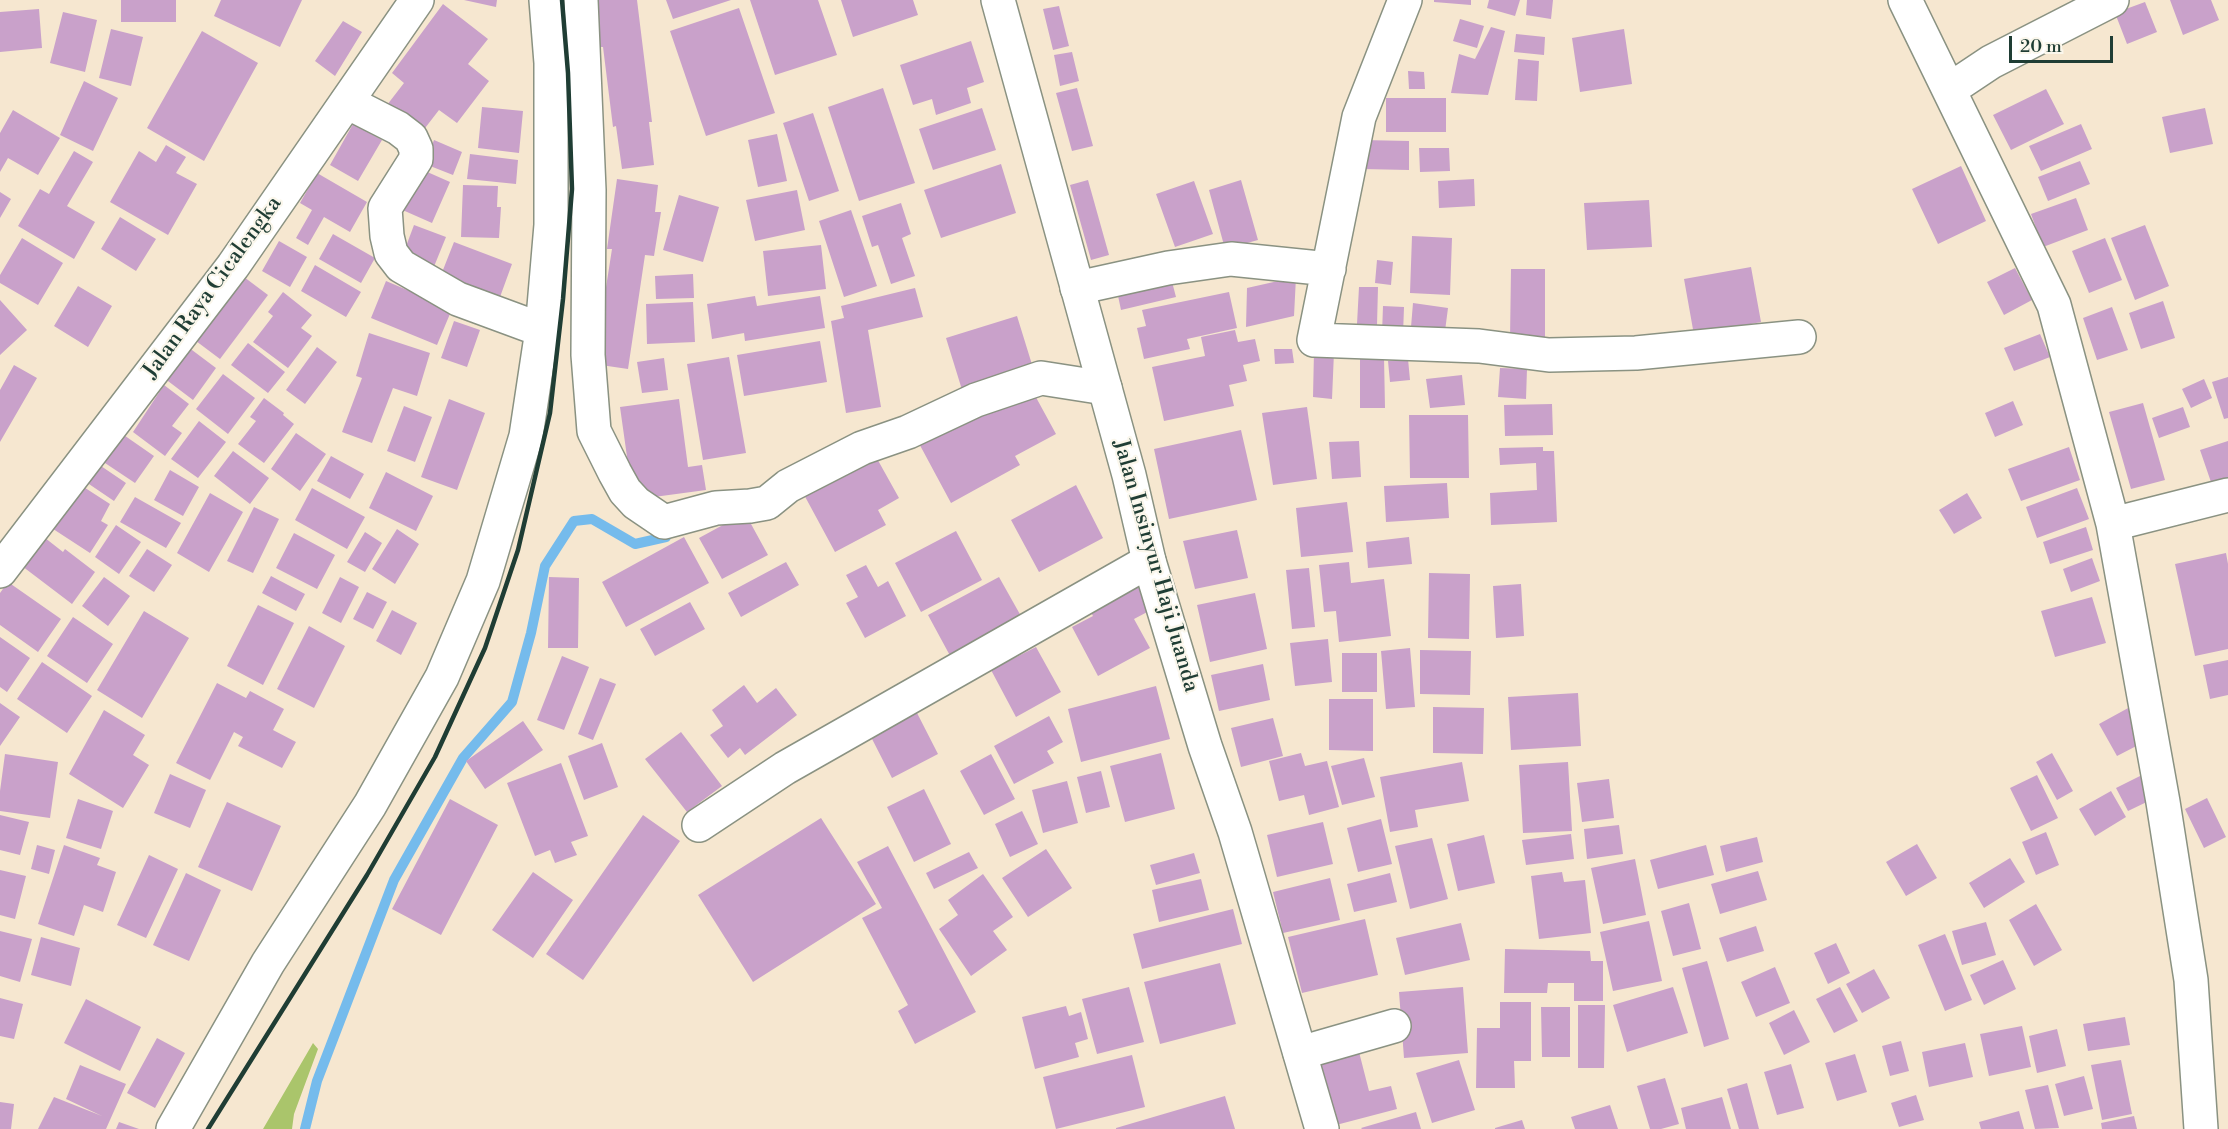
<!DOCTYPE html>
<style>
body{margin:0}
#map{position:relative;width:2228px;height:1129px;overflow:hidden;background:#f6e7d0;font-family:"Libre Bodoni",serif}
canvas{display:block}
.scale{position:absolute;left:2009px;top:36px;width:104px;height:27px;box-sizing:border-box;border:3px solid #1f3d34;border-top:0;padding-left:8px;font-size:18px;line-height:21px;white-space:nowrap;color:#1f3d34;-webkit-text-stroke:4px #fbf7ec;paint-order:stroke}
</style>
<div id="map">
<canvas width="2228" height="1129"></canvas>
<div class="scale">20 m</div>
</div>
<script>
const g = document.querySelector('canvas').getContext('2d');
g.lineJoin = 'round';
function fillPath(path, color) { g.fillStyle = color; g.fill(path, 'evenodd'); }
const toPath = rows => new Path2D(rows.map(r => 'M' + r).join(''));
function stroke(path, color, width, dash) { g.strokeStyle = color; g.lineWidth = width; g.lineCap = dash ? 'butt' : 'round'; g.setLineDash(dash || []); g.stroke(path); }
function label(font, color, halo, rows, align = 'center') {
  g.font = font + ' "Libre Bodoni",serif'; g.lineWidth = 4.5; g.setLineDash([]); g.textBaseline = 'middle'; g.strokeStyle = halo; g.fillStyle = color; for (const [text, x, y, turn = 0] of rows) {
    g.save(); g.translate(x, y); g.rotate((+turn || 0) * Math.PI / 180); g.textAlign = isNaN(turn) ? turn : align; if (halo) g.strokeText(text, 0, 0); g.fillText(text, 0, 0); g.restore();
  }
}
fillPath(toPath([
 [313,1043,318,1049,294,1114,292,1129,263,1129]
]), '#aac56b');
stroke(toPath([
 [305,1129,317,1081,394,880,463,758,512,702,531,633,545,566,574,521,592,519,635,544,666,537]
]), '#75bbec', 10);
fillPath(toPath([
 [121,0,176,0,176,22,121,22],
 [221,0,302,0,280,47,214,16],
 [464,0,497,0,496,7],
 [595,0,637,0,652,122,649,122,654,165,622,169,616,126,613,127,603,47,599,47],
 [666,0,731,0,673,19],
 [750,0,818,0,837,55,775,75],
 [841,0,913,0,918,15,853,37],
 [1434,0,1471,0,1471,5,1434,2],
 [1489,0,1520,0,1515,16,1487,8],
 [1527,0,1553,0,1551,19,1526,15],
 [2170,0,2211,0,2219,20,2183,35],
 [2145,2,2157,32,2127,44,2115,13],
 [443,4,488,39,468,64,489,81,457,123,439,110,422,132,387,105,404,83,392,73],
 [1059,6,1069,46,1053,50,1043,9],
 [739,8,775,113,706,136,670,31],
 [39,9,42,48,0,52,0,12],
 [63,12,97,20,85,72,50,63],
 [1460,19,1484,26,1477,48,1453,41],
 [343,21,362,32,335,76,315,61],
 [1491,27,1505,31,1488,95,1451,93,1459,54,1475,59],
 [111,29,143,37,131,86,99,78],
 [1624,29,1632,84,1580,92,1572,38],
 [202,31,258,63,204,161,147,128],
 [1516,34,1545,37,1544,55,1514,52],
 [971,41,984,82,967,88,971,103,936,115,932,99,913,105,900,65],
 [1072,52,1079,81,1060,86,1054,55],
 [1518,59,1539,61,1537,101,1515,100],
 [1408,71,1424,72,1425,89,1409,89],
 [84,81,118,98,93,151,60,135],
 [883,88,915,183,859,201,828,107],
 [1077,88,1093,146,1072,151,1056,93],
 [2046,89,2064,124,2011,150,1993,115],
 [1386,98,1446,98,1446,132,1386,132],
 [482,107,523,111,519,153,478,148],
 [982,108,996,150,933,170,919,129],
 [2205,108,2213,144,2170,153,2162,117],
 [13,110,60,138,38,175,8,158,0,172,0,133],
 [813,113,839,191,809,201,783,123],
 [353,124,382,140,358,181,330,165],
 [2081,124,2092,149,2041,171,2029,146],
 [777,134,787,181,758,187,748,140],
 [434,140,462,152,453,175,425,164],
 [1362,140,1409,141,1409,170,1362,169],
 [166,145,186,157,176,173,197,184,168,235,110,202,139,151,156,162],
 [1419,148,1449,148,1450,171,1420,172],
 [74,151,93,162,67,206,95,222,74,259,18,226,40,189,49,194],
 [470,154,518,160,516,184,467,179],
 [2080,161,2090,184,2048,201,2038,177],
 [1001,164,1016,213,941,238,924,190],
 [1961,166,1986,221,1938,244,1912,189],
 [416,167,450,182,432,223,398,208],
 [317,173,367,202,350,232,324,217,308,245,296,238,312,210,300,203],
 [617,179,658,185,655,212,661,212,654,256,645,255,628,369,594,364,612,249,607,249],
 [1474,179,1475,206,1439,208,1438,181],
 [1088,180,1109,255,1091,260,1070,185],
 [1241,180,1258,240,1225,249,1209,190],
 [1194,181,1213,234,1175,247,1156,194],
 [463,185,498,186,497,207,501,207,499,238,461,237],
 [797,190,805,230,755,241,746,200],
 [0,192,11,199,0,218],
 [679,195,719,207,703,262,663,250],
 [2076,198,2088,230,2043,247,2031,214],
 [1649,200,1652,247,1587,250,1584,203],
 [901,203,911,234,902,238,915,276,891,284,878,245,872,247,862,216],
 [851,210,877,286,844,297,819,221],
 [120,217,156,239,136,271,101,249],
 [414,225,446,237,433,269,402,257],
 [2145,225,2169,286,2135,300,2111,238],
 [333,234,375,258,361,283,319,259],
 [1412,236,1452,238,1450,295,1410,293],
 [22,238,63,263,38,305,0,283,0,275],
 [2105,238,2122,280,2089,293,2072,251],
 [279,241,307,257,290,287,262,271],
 [454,242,512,264,500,297,441,275],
 [821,245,826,289,768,296,763,251],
 [1377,260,1393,262,1391,285,1375,283],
 [315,265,361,292,346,317,301,291],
 [1751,267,1761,322,1694,335,1684,279],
 [2015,268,2032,300,2004,315,1987,282],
 [1511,269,1545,269,1545,339,1510,339],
 [240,274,268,295,220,359,192,338],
 [693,274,694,298,656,299,655,276],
 [1296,277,1294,316,1246,327,1247,288],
 [1171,278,1176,297,1121,310,1117,291],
 [386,281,452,309,437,345,371,318],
 [78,286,112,306,88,347,54,326],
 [1359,287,1378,287,1377,325,1357,324],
 [915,288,923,317,868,330,881,407,846,413,831,321,844,318,841,306],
 [283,292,312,315,301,328,312,336,288,368,253,342,273,316,268,312],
 [1229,292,1237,328,1187,339,1190,349,1144,359,1137,328,1146,326,1142,310],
 [755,296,757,306,820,296,825,328,745,341,744,333,712,339,707,304],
 [0,300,27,330,0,355],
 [2163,301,2175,338,2141,349,2129,313],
 [693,302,695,342,647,344,646,304],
 [1413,303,1448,308,1445,331,1411,327],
 [1383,306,1404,307,1403,335,1382,334],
 [2112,307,2128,350,2097,360,2083,318],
 [1017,316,1034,371,963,393,946,338],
 [454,321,480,330,467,367,441,358],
 [1235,330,1238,342,1255,339,1260,361,1243,365,1247,381,1229,385,1234,406,1164,421,1152,367,1205,356,1201,337],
 [369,333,430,353,417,396,393,388,372,443,342,432,362,378,356,376],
 [2040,334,2050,357,2014,371,2004,348],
 [820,341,827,382,744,396,737,355],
 [248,343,285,372,268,393,231,365],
 [188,347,216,368,193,400,164,378],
 [317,347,337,362,305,404,286,390],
 [1274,349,1292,349,1294,363,1275,364],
 [1314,351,1334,352,1332,399,1313,397],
 [729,357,746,453,703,460,687,364],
 [1360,357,1384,357,1385,408,1360,408],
 [664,358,668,390,642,393,637,362],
 [1408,359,1410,380,1390,382,1388,361],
 [14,365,37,378,0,442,0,390],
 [1500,368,1527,369,1526,399,1498,397],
 [223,374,255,398,228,434,196,409],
 [1462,375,1465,405,1430,408,1426,379],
 [2228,377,2228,418,2224,419,2212,382],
 [2204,379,2212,398,2191,408,2182,389],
 [164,385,189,404,172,426,182,433,165,456,133,432],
 [1032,390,1056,434,1015,456,1020,465,951,503,915,436,988,406,991,413],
 [264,398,284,413,283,415,294,424,264,463,238,444,256,421,250,417],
 [449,399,485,413,457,490,421,477],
 [679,399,688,467,702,465,706,490,639,499,637,477,630,478,620,407],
 [2013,401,2023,425,1995,437,1985,413],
 [2143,403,2165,480,2131,489,2109,412],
 [1552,404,1553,435,1505,436,1504,405],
 [404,406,432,417,415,462,387,451],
 [1307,407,1317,479,1273,485,1262,413],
 [2183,407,2190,427,2159,438,2152,418],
 [1409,415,1468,415,1469,478,1410,478],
 [199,421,226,442,198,478,171,459],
 [1241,430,1257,500,1169,519,1154,449],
 [118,431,154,456,135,483,99,459],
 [296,433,326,454,300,491,271,469],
 [1359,441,1361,477,1332,479,1329,442],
 [2228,441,2228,480,2212,485,2200,450],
 [1543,447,1543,451,1554,451,1557,522,1491,525,1490,493,1537,490,1536,463,1500,465,1499,448],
 [2069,447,2080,480,2021,501,2008,469],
 [233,451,269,478,250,504,214,476],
 [875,455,899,498,878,510,886,525,835,552,802,491],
 [331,456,364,474,350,499,317,481],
 [98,464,126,483,114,501,86,482],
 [170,470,199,487,183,516,154,500],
 [386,472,433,496,416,531,369,508],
 [1447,483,1449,518,1386,522,1384,486],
 [79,484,110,504,101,521,108,525,90,553,47,525],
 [1076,485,1103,538,1039,572,1011,520],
 [312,488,365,517,347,549,295,520],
 [2077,488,2089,519,2037,538,2026,507],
 [210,493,243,512,209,572,177,553],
 [1967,493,1982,518,1954,534,1939,510],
 [135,497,181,523,166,548,120,522],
 [1347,502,1353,552,1301,557,1296,508],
 [254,507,279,519,253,573,227,561],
 [745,513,768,555,722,579,699,538],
 [116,525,141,542,119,574,95,557],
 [2086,527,2093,550,2050,564,2043,542],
 [397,529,419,544,395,584,372,569],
 [1237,530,1248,578,1195,589,1183,541],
 [956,531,982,580,921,612,895,563],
 [365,532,382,543,365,572,347,562],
 [294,533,335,555,317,589,276,568],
 [40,534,63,552,65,549,95,572,72,604,18,563],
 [684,537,709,583,626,627,602,582],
 [1409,537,1412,564,1368,568,1366,542],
 [147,549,172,565,154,592,129,576],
 [2226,553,2228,564,2228,649,2195,656,2175,564],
 [2092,558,2100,581,2071,592,2063,569],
 [786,562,799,585,741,617,728,593],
 [1349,562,1351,583,1384,579,1391,636,1339,642,1336,611,1324,612,1319,565],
 [866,565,878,587,888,581,906,616,865,638,846,603,858,597,846,575],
 [1309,568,1315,627,1292,629,1286,570],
 [1429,573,1470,574,1469,639,1428,638],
 [271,576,305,594,296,611,262,593],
 [104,577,130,596,108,626,82,606],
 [340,577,359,587,341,623,322,613],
 [549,577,579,578,578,648,548,648],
 [999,577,1026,625,954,663,928,615],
 [8,582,61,619,38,652,0,625,0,593],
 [1137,584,1151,610,1134,619,1150,648,1098,676,1072,627,1093,616,1089,609],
 [1521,584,1524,636,1496,638,1493,586],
 [367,592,387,602,373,629,353,619],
 [1255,593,1267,649,1210,662,1197,605],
 [2092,597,2106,643,2055,657,2041,611],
 [690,602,705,629,655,656,640,629],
 [258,605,294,623,263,685,227,666],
 [392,610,417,623,401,655,376,641],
 [144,611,189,638,142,718,97,690],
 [73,617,113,644,87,683,47,656],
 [309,626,345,646,314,708,277,689],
 [0,637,30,658,7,692,0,687],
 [1328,639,1332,682,1295,686,1290,643],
 [1036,647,1061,692,1016,717,991,670],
 [1410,648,1415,707,1386,709,1381,651],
 [1420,650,1471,651,1470,695,1420,694],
 [1342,653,1377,653,1377,692,1342,692],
 [562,656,589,667,564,730,537,720],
 [2228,660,2228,695,2210,699,2203,665],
 [42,662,92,696,67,733,17,699],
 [1263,664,1270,700,1219,711,1211,675],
 [600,678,616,684,593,740,578,734],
 [217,683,246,698,250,691,284,709,273,730,296,742,282,768,238,746,243,737,234,732,210,780,176,763],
 [744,685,757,703,776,688,797,715,745,755,740,748,728,758,710,735,723,726,712,710],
 [1156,686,1170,739,1081,762,1068,709],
 [1578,693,1581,746,1511,750,1508,697],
 [1329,699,1373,699,1373,751,1329,750],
 [0,703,20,717,0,746],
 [1433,707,1484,708,1483,754,1433,753],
 [2130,707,2148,740,2117,756,2099,724],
 [104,710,145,735,133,755,149,765,123,808,69,774],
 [916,711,938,754,892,778,870,735],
 [1049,716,1063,742,1047,751,1054,763,1014,784,994,746],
 [1273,718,1283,756,1241,767,1231,728],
 [523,721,543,750,485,789,466,761],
 [681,732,722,786,687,812,645,759],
 [602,743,618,787,584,800,568,756],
 [1161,753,1175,809,1125,822,1110,766],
 [1301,753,1305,766,1327,761,1339,807,1309,815,1304,795,1279,801,1269,761],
 [2052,753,2073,791,2057,800,2036,762],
 [5,754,58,762,50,818,0,811,0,791],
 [991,754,1015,799,984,815,960,771],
 [1364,758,1375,797,1342,805,1331,766],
 [1462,762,1469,801,1415,810,1418,827,1390,832,1380,777],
 [1568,762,1572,831,1523,833,1519,765],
 [561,763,588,836,571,842,577,855,555,863,550,850,535,856,507,783],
 [1101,771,1110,807,1086,813,1077,777],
 [170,774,206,790,190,828,154,813],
 [2144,774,2155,798,2128,811,2116,788],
 [2037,775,2058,818,2031,831,2010,788],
 [1609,779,1614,818,1582,822,1577,783],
 [1067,781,1078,823,1043,833,1032,790],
 [924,789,951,844,914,862,887,807],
 [2111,791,2126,817,2095,836,2079,809],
 [2207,798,2226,837,2204,848,2185,809],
 [78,799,113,811,101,849,66,838],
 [450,799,498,825,441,935,392,909],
 [227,802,281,826,252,891,198,867],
 [1022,811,1038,844,1010,857,995,824],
 [0,815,29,822,20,855,0,850],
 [643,815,680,841,583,980,546,954],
 [821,818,876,904,753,982,698,895],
 [1381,819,1392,864,1358,872,1347,828],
 [1323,822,1333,864,1277,877,1267,835],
 [1619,825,1623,854,1587,859,1584,829],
 [2046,832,2059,865,2036,875,2022,842],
 [1571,834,1574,859,1526,865,1522,840],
 [1484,835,1495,883,1458,891,1447,844],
 [1757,837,1763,862,1726,872,1720,846],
 [1432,838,1448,899,1410,909,1395,846],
 [1917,844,1937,878,1906,896,1886,862],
 [37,845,55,850,49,874,31,869],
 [64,845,100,858,97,865,116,872,103,912,84,905,74,936,38,924],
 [1706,845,1714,875,1658,889,1650,860],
 [888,846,976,1012,915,1044,898,1011,908,1005,862,918,882,908,857,862],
 [1046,849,1072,888,1028,917,1002,878],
 [969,852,978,868,934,889,926,873],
 [1194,853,1200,873,1156,885,1150,865],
 [149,855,178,869,146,938,117,925],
 [2010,858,2025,882,1984,908,1969,883],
 [1635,859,1646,915,1603,924,1591,868],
 [0,870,26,876,15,919,0,915],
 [1758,871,1767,900,1720,914,1711,884],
 [533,872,573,900,533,958,492,930],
 [1562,872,1564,882,1585,880,1591,933,1539,939,1531,876],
 [186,873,221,890,189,961,153,945],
 [1390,873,1397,902,1354,912,1347,884],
 [983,874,1013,917,993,931,1007,950,971,976,939,929,958,915,948,900],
 [1330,878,1340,920,1283,933,1273,892],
 [1201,879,1209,910,1159,922,1152,890],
 [1689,903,1701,949,1673,956,1661,911],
 [2036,904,2062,950,2034,966,2009,920],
 [1233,909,1242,944,1142,969,1133,934],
 [1365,919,1378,975,1302,993,1288,937],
 [1649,921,1662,981,1613,991,1600,932],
 [1986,922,1996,955,1962,965,1952,931],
 [1461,923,1470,960,1405,975,1396,938],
 [1756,926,1764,951,1727,962,1719,938],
 [0,931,32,939,20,982,0,976],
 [1945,934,1972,1000,1945,1011,1918,945],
 [41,937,80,948,71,986,31,975],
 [1836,943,1850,973,1828,984,1814,953],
 [1505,949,1590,951,1591,961,1603,961,1603,1001,1574,1001,1574,983,1548,983,1547,993,1504,993],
 [2003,960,2016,989,1984,1005,1970,975],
 [1707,961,1729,1039,1704,1047,1682,968],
 [1220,963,1236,1024,1160,1044,1144,982],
 [1775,967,1790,1003,1756,1017,1741,982],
 [1874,969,1890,998,1862,1013,1846,984],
 [1129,987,1144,1042,1097,1054,1082,999],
 [1463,987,1468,1053,1404,1058,1399,992],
 [1673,987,1688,1033,1627,1052,1613,1005],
 [1840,987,1858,1021,1834,1033,1816,999],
 [0,998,23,1004,14,1039,0,1036],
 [86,999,141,1027,120,1071,64,1043],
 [1500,1002,1531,1002,1531,1061,1514,1061,1515,1088,1476,1088,1477,1028,1500,1028],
 [1578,1005,1605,1005,1604,1068,1578,1068],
 [1066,1006,1069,1016,1081,1012,1088,1039,1075,1043,1079,1057,1035,1069,1022,1017],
 [1541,1007,1570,1007,1570,1057,1542,1057],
 [1794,1010,1810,1042,1784,1055,1769,1023],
 [2125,1017,2130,1045,2088,1051,2083,1024],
 [2022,1026,2031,1067,1989,1076,1980,1034],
 [2057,1029,2066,1066,2037,1073,2029,1036],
 [157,1038,185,1053,155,1108,127,1093],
 [1901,1041,1909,1071,1890,1076,1882,1046],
 [1965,1043,1973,1077,1929,1087,1922,1052],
 [1358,1048,1369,1091,1391,1086,1397,1109,1336,1125,1318,1058],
 [1855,1054,1867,1092,1837,1101,1825,1063],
 [1132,1055,1145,1107,1056,1129,1043,1077],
 [1459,1060,1475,1110,1432,1123,1416,1073],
 [2121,1060,2132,1114,2102,1120,2091,1065],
 [1791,1064,1804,1108,1777,1115,1764,1072],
 [80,1065,126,1084,106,1129,38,1129,54,1097,102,1116,66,1099],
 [2084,1076,2093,1109,2064,1116,2055,1084],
 [1665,1078,1679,1124,1661,1129,1650,1129,1637,1086],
 [1747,1083,1759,1129,1739,1129,1727,1089],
 [2048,1085,2059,1128,2035,1129,2025,1090],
 [1916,1095,1924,1120,1899,1127,1891,1103],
 [1225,1096,1235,1129,1116,1129,1116,1128],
 [1722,1097,1731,1129,1686,1129,1681,1108],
 [0,1102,14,1104,11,1129,0,1129],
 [1610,1105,1618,1129,1575,1129,1571,1117],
 [2019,1111,2024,1129,1981,1129,1979,1122],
 [1416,1112,1421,1129,1362,1129,1361,1128],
 [2134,1116,2137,1129,2102,1129,2101,1123],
 [1522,1120,1525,1129,1495,1129,1495,1128],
 [119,1122,139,1129,116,1129]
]), '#c9a1ca');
const street = toPath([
 [581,0,589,190,588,355,594,431,615,473,625,491,636,503,664,522,716,508,750,506,767,503,788,486,862,448,908,432,976,400,1041,378,1105,388],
 [1405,0,1359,117,1314,340,1479,346,1549,355,1636,353,1799,337],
 [1905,0,2054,305,2113,524,2163,802,2191,980,2201,1129],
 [1949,90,1991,62,2112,0],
 [347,102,398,128,411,138,416,149,416,159,385,208,387,236,391,253,401,266,458,299,542,330],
 [1077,288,1168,268,1231,259,1329,269],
 [2113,524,2228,495],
 [699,825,785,768,1149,561],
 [1300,1053,1394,1026],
 [173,1129,268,963,370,805,442,677,483,581,526,436,542,330,551,225,551,63,546,0]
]);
const secondary = toPath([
 [998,0,1129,475,1149,561,1205,746,1235,832,1322,1129],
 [0,571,233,266,417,0]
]);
stroke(street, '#8a9282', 36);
stroke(secondary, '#8a9282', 36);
stroke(street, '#fff', 33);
stroke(secondary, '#fff', 33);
stroke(toPath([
 [208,1129,367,875,435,757,485,648,518,550,550,413,563,299,572,189,568,73,562,0]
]), '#1f3d34', 4.5);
label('22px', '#1f3d34', '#fbf7ec', [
 ["Jalan Raya Cicalengka",213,288,-54],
 ["Jalan Insinyur Haji Juanda",1155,566,74]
]);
</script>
